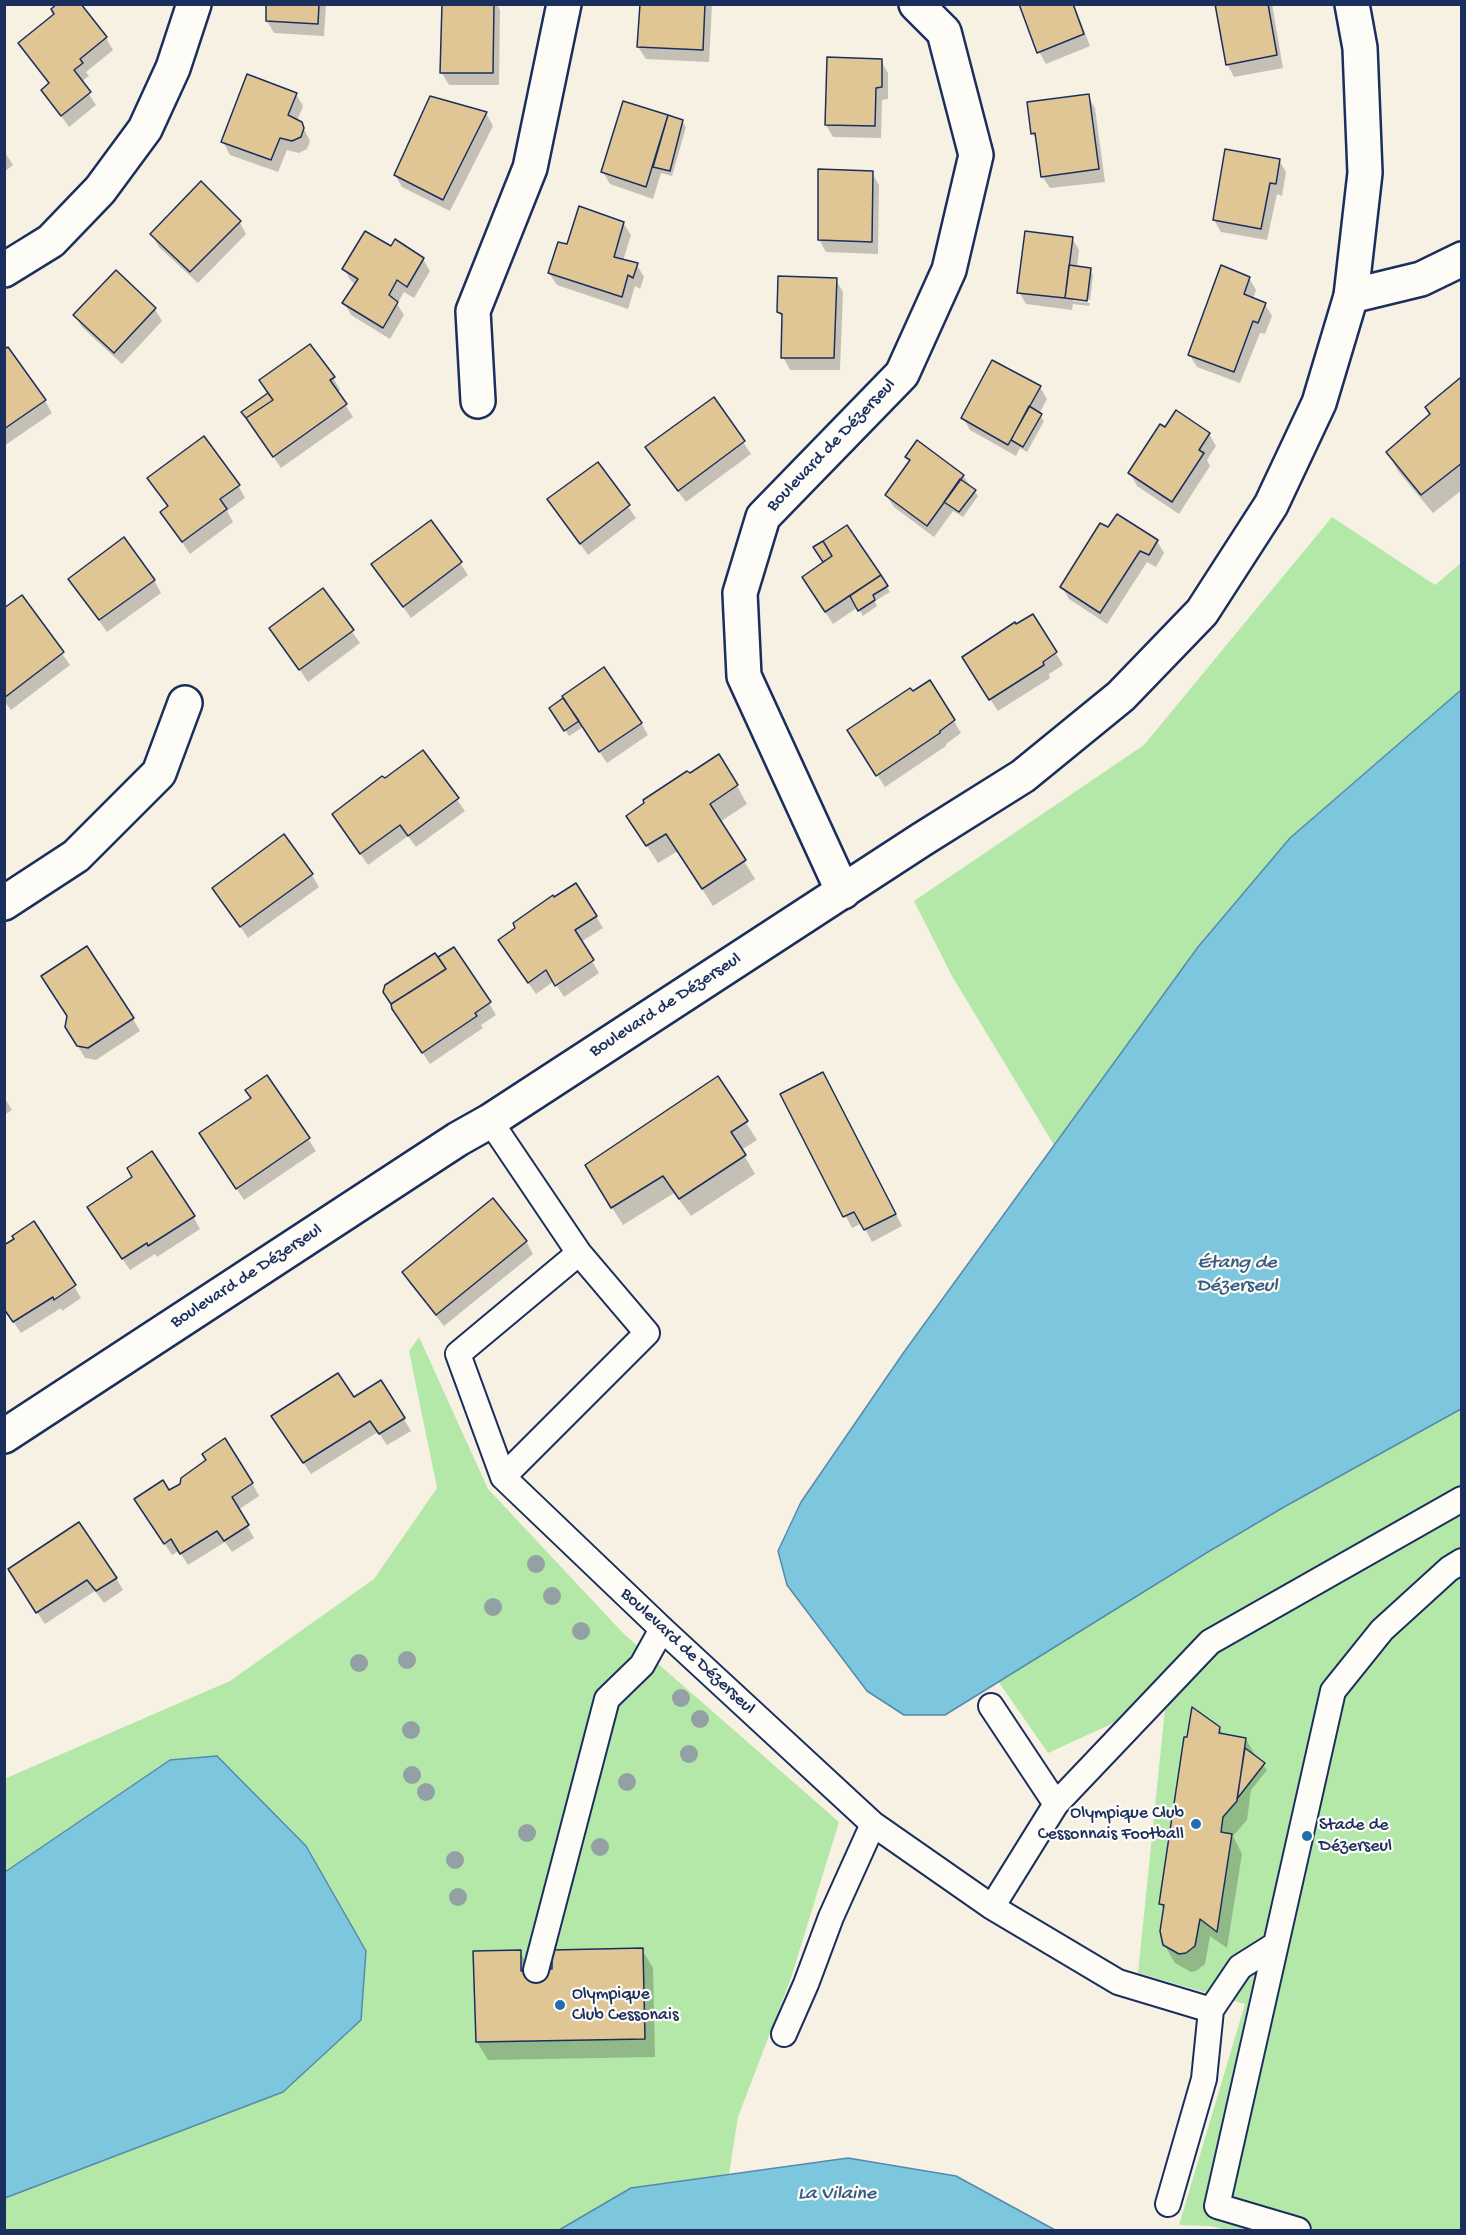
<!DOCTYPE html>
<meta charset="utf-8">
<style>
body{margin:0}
#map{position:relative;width:1466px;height:2235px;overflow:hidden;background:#f7f1e3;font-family:"Gochi Hand",sans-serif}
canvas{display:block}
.frame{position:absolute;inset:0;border:6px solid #1b2f5e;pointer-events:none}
</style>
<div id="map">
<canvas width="1466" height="2235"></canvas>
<div class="frame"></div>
</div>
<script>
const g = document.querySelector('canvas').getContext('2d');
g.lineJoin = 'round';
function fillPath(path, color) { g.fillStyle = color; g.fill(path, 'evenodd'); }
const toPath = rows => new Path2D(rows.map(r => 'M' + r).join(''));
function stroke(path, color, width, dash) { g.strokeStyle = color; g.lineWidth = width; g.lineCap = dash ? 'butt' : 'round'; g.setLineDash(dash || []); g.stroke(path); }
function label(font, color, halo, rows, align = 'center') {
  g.font = font + ' "Gochi Hand",sans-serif'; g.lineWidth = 4.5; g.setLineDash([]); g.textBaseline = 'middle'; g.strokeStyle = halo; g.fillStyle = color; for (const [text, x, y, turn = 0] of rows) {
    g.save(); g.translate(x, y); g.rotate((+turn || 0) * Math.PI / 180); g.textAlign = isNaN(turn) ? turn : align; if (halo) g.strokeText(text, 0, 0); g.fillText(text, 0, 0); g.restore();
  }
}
fillPath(toPath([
 [1332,517,1435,585,1461,563,1461,690,1290,838,1198,947,1054,1145,952,976,914,901,1144,745],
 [419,1337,488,1489,624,1634,839,1822,791,1978,738,2117,729,2174,631,2188,559,2230,5,2230,4,1779,230,1681,374,1579,437,1488,409,1351],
 [1461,1409,1461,2230,1226,2230,1210,2226,1179,2225,1245,2004,1138,1973,1166,1699,1048,1753,998,1681,1284,1507]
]), '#b4e8a9');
const water = toPath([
 [1461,690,1461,1409,1284,1507,1208,1552,945,1715,904,1715,867,1691,787,1585,778,1551,801,1502,904,1352,1198,947,1290,838,1461,690],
 [217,1756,306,1846,366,1951,361,2020,283,2092,5,2198,5,1872,170,1760,217,1756],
 [848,2158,956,2176,1055,2230,559,2230,631,2188,848,2158]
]);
fillPath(water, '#7dc7de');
stroke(water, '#568aab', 1.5);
fillPath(toPath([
 [268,4,326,4,324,36,274,33,267,21],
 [443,4,497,4,500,10,499,85,449,85,442,73],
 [641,4,712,4,709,62,646,59,638,47],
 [1020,4,1074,4,1090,46,1046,64,1039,52],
 [1217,4,1272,4,1283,68,1234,77,1227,64],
 [106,38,113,50,86,72,89,76,81,82,96,105,69,127,43,90,50,84,20,44],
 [881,61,888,73,888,99,882,100,881,138,833,137,826,125],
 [296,94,303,106,297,121,301,123,310,141,307,149,299,153,287,150,278,172,230,155,223,142],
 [1088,96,1095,108,1105,182,1050,188,1042,176,1038,142,1032,133],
 [486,113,493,126,450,211,402,187,395,175],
 [667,117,682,121,686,127,672,176,661,173,653,199,610,184,603,172],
 [4,151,13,165,4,172],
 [1279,160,1286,172,1282,196,1277,194,1267,240,1221,232,1214,220],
 [872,173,879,185,878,254,826,252,819,239],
 [239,221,246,234,198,283,159,247,152,235],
 [623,223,631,235,623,261,637,265,644,277,640,289,635,286,628,309,557,285,549,273,568,246],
 [1072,238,1079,250,1077,267,1090,269,1093,275,1090,300,1073,298,1073,301,1090,303,1089,306,1073,304,1072,310,1026,304,1019,292],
 [391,248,423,259,430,271,414,298,404,292,397,304,404,315,390,339,351,315,344,303,356,285,351,281,344,269],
 [1249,278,1256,290,1253,299,1265,304,1272,316,1265,334,1260,333,1240,383,1197,367,1189,354],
 [836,280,843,292,840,370,790,370,783,357,783,320,779,312],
 [155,309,162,321,122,364,82,327,75,315],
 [4,351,45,401,52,413,4,446],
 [333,377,340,390,337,392,353,417,281,468,243,413,269,394],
 [1462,382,1462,490,1433,513,1398,471,1388,453,1432,415],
 [1040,387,1047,399,1039,414,1044,421,1027,452,1020,448,1016,456,970,430,963,418],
 [714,399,751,454,686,502,654,459],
 [1165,429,1209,434,1216,446,1207,460,1210,466,1179,514,1137,486,1130,473],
 [907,457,963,476,978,496,963,517,953,511,934,537,894,507,886,495,910,462],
 [598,464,636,518,588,555,549,500],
 [149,479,238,485,245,498,227,511,233,522,190,554,162,513,168,508],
 [847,527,890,592,875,601,877,606,863,616,858,607,833,624,811,590,825,563,815,548],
 [1157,541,1164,553,1156,567,1147,562,1107,624,1069,599,1062,587],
 [460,563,468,575,411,618,373,565],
 [70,580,154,580,161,593,107,632],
 [323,590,360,643,308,682,271,628],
 [22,597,70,665,11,710,4,701,4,610],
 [1033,616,1063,665,1049,674,1050,678,998,711,971,670,1016,626],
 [913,693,954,721,961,733,946,744,946,746,885,787,856,743],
 [565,698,641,723,648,735,607,763,583,727,569,736,554,714,551,708],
 [423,752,465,811,416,847,408,836,368,865,341,826,385,780],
 [737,786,747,804,720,822,755,879,713,906,678,851,658,863,628,816],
 [312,875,319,887,248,938,214,888],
 [596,916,603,928,581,942,599,973,564,997,554,981,536,994,507,953,517,928],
 [444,964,489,1003,496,1015,481,1025,483,1028,430,1064,401,1021],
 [133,1019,140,1031,96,1060,85,1058,74,1040],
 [267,1077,316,1151,244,1200,208,1146,252,1099],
 [717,1078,757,1140,741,1150,755,1174,691,1216,674,1193,623,1225,597,1184],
 [829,1086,902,1226,872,1242,862,1223,852,1228,782,1094],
 [4,1097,12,1110,4,1115],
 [193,1216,200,1229,157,1257,155,1254,130,1270,96,1220],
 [526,1241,533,1254,444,1326,411,1285,404,1273],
 [74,1286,81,1298,62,1311,61,1308,21,1333,4,1308],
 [353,1399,404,1419,411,1431,387,1445,378,1432,311,1474,280,1428],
 [252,1483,259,1496,238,1510,254,1538,232,1552,225,1542,188,1565,179,1551,172,1555,143,1511,168,1492],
 [116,1578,123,1590,104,1603,95,1591,45,1624,17,1582],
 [1219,1728,1223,1735,1246,1739,1256,1757,1267,1770,1251,1790,1247,1820,1233,1836,1242,1854,1227,1948,1210,1936,1205,1964,1196,1971,1191,1972,1175,1963,1164,1944,1165,1911,1160,1903],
 [642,1950,653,1968,655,2057,488,2060,477,2042,520,1952,530,1970,553,1971]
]), '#0003');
const building = toPath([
 [57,4,81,4,107,37,80,59,83,63,74,70,91,92,61,116,41,90,49,83,18,43,54,14,51,9,57,4],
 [266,4,319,4,318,24,266,21,266,4],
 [442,4,494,4,493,73,440,73,442,4],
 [640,4,705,4,703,50,637,47,640,4],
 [1019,4,1073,4,1084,34,1037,53,1019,4],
 [1215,4,1268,4,1277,55,1226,65,1215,4],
 [827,57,882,59,882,87,876,88,875,126,825,125,827,57],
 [247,74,297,93,288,115,302,122,304,128,301,137,292,141,280,138,271,160,221,142,247,74],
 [1089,94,1099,169,1041,177,1035,133,1031,134,1027,102,1089,94],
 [430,96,487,112,443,200,394,175,430,96],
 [623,101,668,115,646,187,601,172,623,101],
 [668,115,683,120,670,171,653,167,668,115],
 [1225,149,1280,159,1276,184,1270,183,1261,229,1213,220,1225,149],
 [818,169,873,171,872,242,818,240,818,169],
 [201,181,241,221,190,272,150,234,201,181],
 [579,206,624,222,614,257,638,263,633,278,628,275,622,297,548,273,558,242,567,244,579,206],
 [365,231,391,246,395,239,424,258,407,287,397,280,389,295,398,302,383,328,342,303,358,279,342,269,365,231],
 [1025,231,1073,237,1065,298,1017,293,1025,231],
 [1069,265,1091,268,1087,301,1065,298,1069,265],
 [1221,265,1250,277,1244,294,1266,303,1258,323,1253,321,1234,372,1188,355,1221,265],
 [116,270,156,308,114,353,73,315,116,270],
 [778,276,837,278,834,358,781,358,782,314,777,312,778,276],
 [310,344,335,377,330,380,347,404,273,457,246,418,273,400,259,380,310,344],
 [8,347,46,400,4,429,4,349,8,347],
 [992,360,1041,386,1008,445,961,418,992,360],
 [1460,378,1462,380,1462,463,1421,495,1386,452,1430,414,1425,407,1460,378],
 [268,393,273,400,246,418,241,412,268,393],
 [714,397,745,441,678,491,645,447,714,397],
 [1029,406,1042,414,1023,447,1011,440,1029,406],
 [1176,410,1210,433,1199,450,1204,453,1172,502,1128,473,1160,424,1165,427,1176,410],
 [204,436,240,485,220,499,227,509,182,542,160,512,168,506,147,478,204,436],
 [917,440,964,475,927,526,885,495,910,460,905,457,917,440],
 [598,462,630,505,580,544,547,499,598,462],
 [960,479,976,490,959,512,944,502,960,479],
 [1117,514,1158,540,1149,555,1140,551,1100,613,1060,587,1100,523,1108,527,1117,514],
 [431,520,462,562,403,607,371,564,431,520],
 [847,525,881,575,825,612,802,577,832,556,823,541,847,525],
 [124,537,155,580,99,620,68,579,124,537],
 [823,541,832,556,823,562,813,547,823,541],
 [881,575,888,586,873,595,875,600,858,611,850,596,881,575],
 [323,588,354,630,299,670,269,628,323,588],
 [22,595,64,652,4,698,4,608,22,595],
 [1033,614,1057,652,1043,662,1044,665,989,700,962,657,1015,622,1016,624,1033,614],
 [604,667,642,723,599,752,562,696,604,667],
 [930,680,955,720,940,731,940,733,876,776,847,730,910,688,913,691,930,680],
 [563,698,579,721,564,731,549,708,563,698],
 [423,750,459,798,408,836,400,825,360,854,332,814,382,776,385,778,423,750],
 [719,754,738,785,710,804,746,860,702,889,666,834,646,846,626,816,644,803,643,800,687,771,690,773,719,754],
 [284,834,313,874,240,927,212,888,284,834],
 [576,883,597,916,575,930,594,960,555,986,546,970,528,983,498,940,515,928,513,923,553,895,554,897,576,883],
 [87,946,134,1018,88,1048,77,1046,65,1027,67,1016,41,976,87,946],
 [454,947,491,1002,475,1013,477,1016,422,1053,392,1009,391,1004,446,969,438,957,454,947],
 [435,953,446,969,391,1004,383,992,385,985,435,953],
 [823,1072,896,1214,864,1230,854,1212,843,1217,780,1094,823,1072],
 [267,1075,310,1138,236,1189,199,1133,251,1098,245,1090,267,1075],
 [718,1076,748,1121,731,1132,746,1155,679,1199,663,1176,611,1208,585,1165,718,1076],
 [152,1151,195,1216,148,1246,147,1243,122,1259,87,1207,132,1177,127,1168,152,1151],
 [493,1198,527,1241,436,1315,402,1272,493,1198],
 [34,1221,76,1285,54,1300,53,1297,13,1322,4,1309,4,1245,14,1239,12,1236,34,1221],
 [338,1373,354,1397,381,1380,405,1418,379,1434,370,1421,303,1463,271,1416,338,1373],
 [225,1438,253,1483,232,1497,249,1525,224,1541,217,1531,180,1554,171,1539,164,1544,134,1499,163,1480,169,1490,180,1484,181,1478,206,1460,202,1454,225,1438],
 [79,1522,117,1578,96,1591,87,1580,36,1613,8,1569,79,1522],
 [1192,1707,1220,1727,1219,1733,1246,1738,1237,1801,1223,1817,1221,1832,1232,1834,1217,1932,1200,1919,1195,1946,1186,1953,1179,1954,1163,1945,1160,1931,1164,1905,1159,1904,1184,1737,1187,1737,1192,1707],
 [1245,1748,1265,1763,1237,1799,1245,1748],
 [643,1948,645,2039,476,2042,473,1951,521,1950,521,1971,552,1969,552,1950,643,1948]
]);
fillPath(building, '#e0c595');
stroke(building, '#1b2f5e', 1.5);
const lane = toPath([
 [490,1121,579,1253,647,1333,503,1477,458,1354,579,1253],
 [503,1477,662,1629,873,1824,992,1907,1118,1982,1211,2010],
 [991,1706,1056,1804],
 [992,1907,1056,1804,1210,1642,1462,1499],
 [536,1970,607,1699,642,1665,662,1629],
 [784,2034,806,1984,831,1917,873,1824],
 [1168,2204,1204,2079,1211,2010,1240,1967,1275,1945],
 [1298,2230,1217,2206,1333,1691,1382,1630,1449,1569,1462,1561]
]);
const street = toPath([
 [4,270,51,241,100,190,145,129,173,68,194,4],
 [1351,296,1421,279,1462,259],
 [478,401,473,311,530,168,564,4],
 [843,892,744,676,740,593,763,517,902,374,949,270,976,155,944,32,916,4],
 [4,903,76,856,159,773,185,703]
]);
const secondary = toPath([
 [4,1436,458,1139,490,1121,921,840,1023,776,1121,696,1202,612,1271,505,1319,403,1351,296,1365,173,1360,48,1352,4]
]);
stroke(lane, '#1b2f5e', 28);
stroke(street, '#1b2f5e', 38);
stroke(secondary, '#1b2f5e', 38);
stroke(lane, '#fdfcf7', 24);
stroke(street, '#fdfcf7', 33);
stroke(secondary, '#fdfcf7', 33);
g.fillStyle = '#93a0a4';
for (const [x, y] of [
 [536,1564],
 [552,1596],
 [493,1607],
 [581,1631],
 [407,1660],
 [359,1663],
 [681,1698],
 [700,1719],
 [411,1730],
 [689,1754],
 [412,1775],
 [627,1782],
 [426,1792],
 [527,1833],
 [600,1847],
 [455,1860],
 [458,1897]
]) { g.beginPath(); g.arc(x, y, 9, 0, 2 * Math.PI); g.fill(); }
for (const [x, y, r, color] of [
 [1196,1824,6,"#1f6fb2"],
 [1307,1836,6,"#1f6fb2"],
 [560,2005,6,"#1f6fb2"]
]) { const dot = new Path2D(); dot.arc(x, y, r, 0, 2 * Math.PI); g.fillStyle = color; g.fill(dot); stroke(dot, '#fdfcf7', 2); }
label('18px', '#1b2f5e', '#fdfcf7', [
 ["Boulevard de Dézerseul",832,446,-46],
 ["Boulevard de Dézerseul",666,1006,-33],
 ["Boulevard de Dézerseul",247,1277,-33],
 ["Boulevard de Dézerseul",687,1652,43]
]);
label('18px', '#1b2f5e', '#fdfcf7', [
 ["Olympique Club",1184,1814,"right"],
 ["Cessonnais Football",1184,1835,"right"],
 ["Stade de",1319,1826],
 ["Dézerseul",1319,1847],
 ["Olympique",572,1995],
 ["Club Cessonais",572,2016]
], 'left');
label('italic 20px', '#385d84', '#fdfcf7', [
 ["Étang de",1237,1264],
 ["Dézerseul",1237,1287],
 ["La Vilaine",837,2195]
]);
</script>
